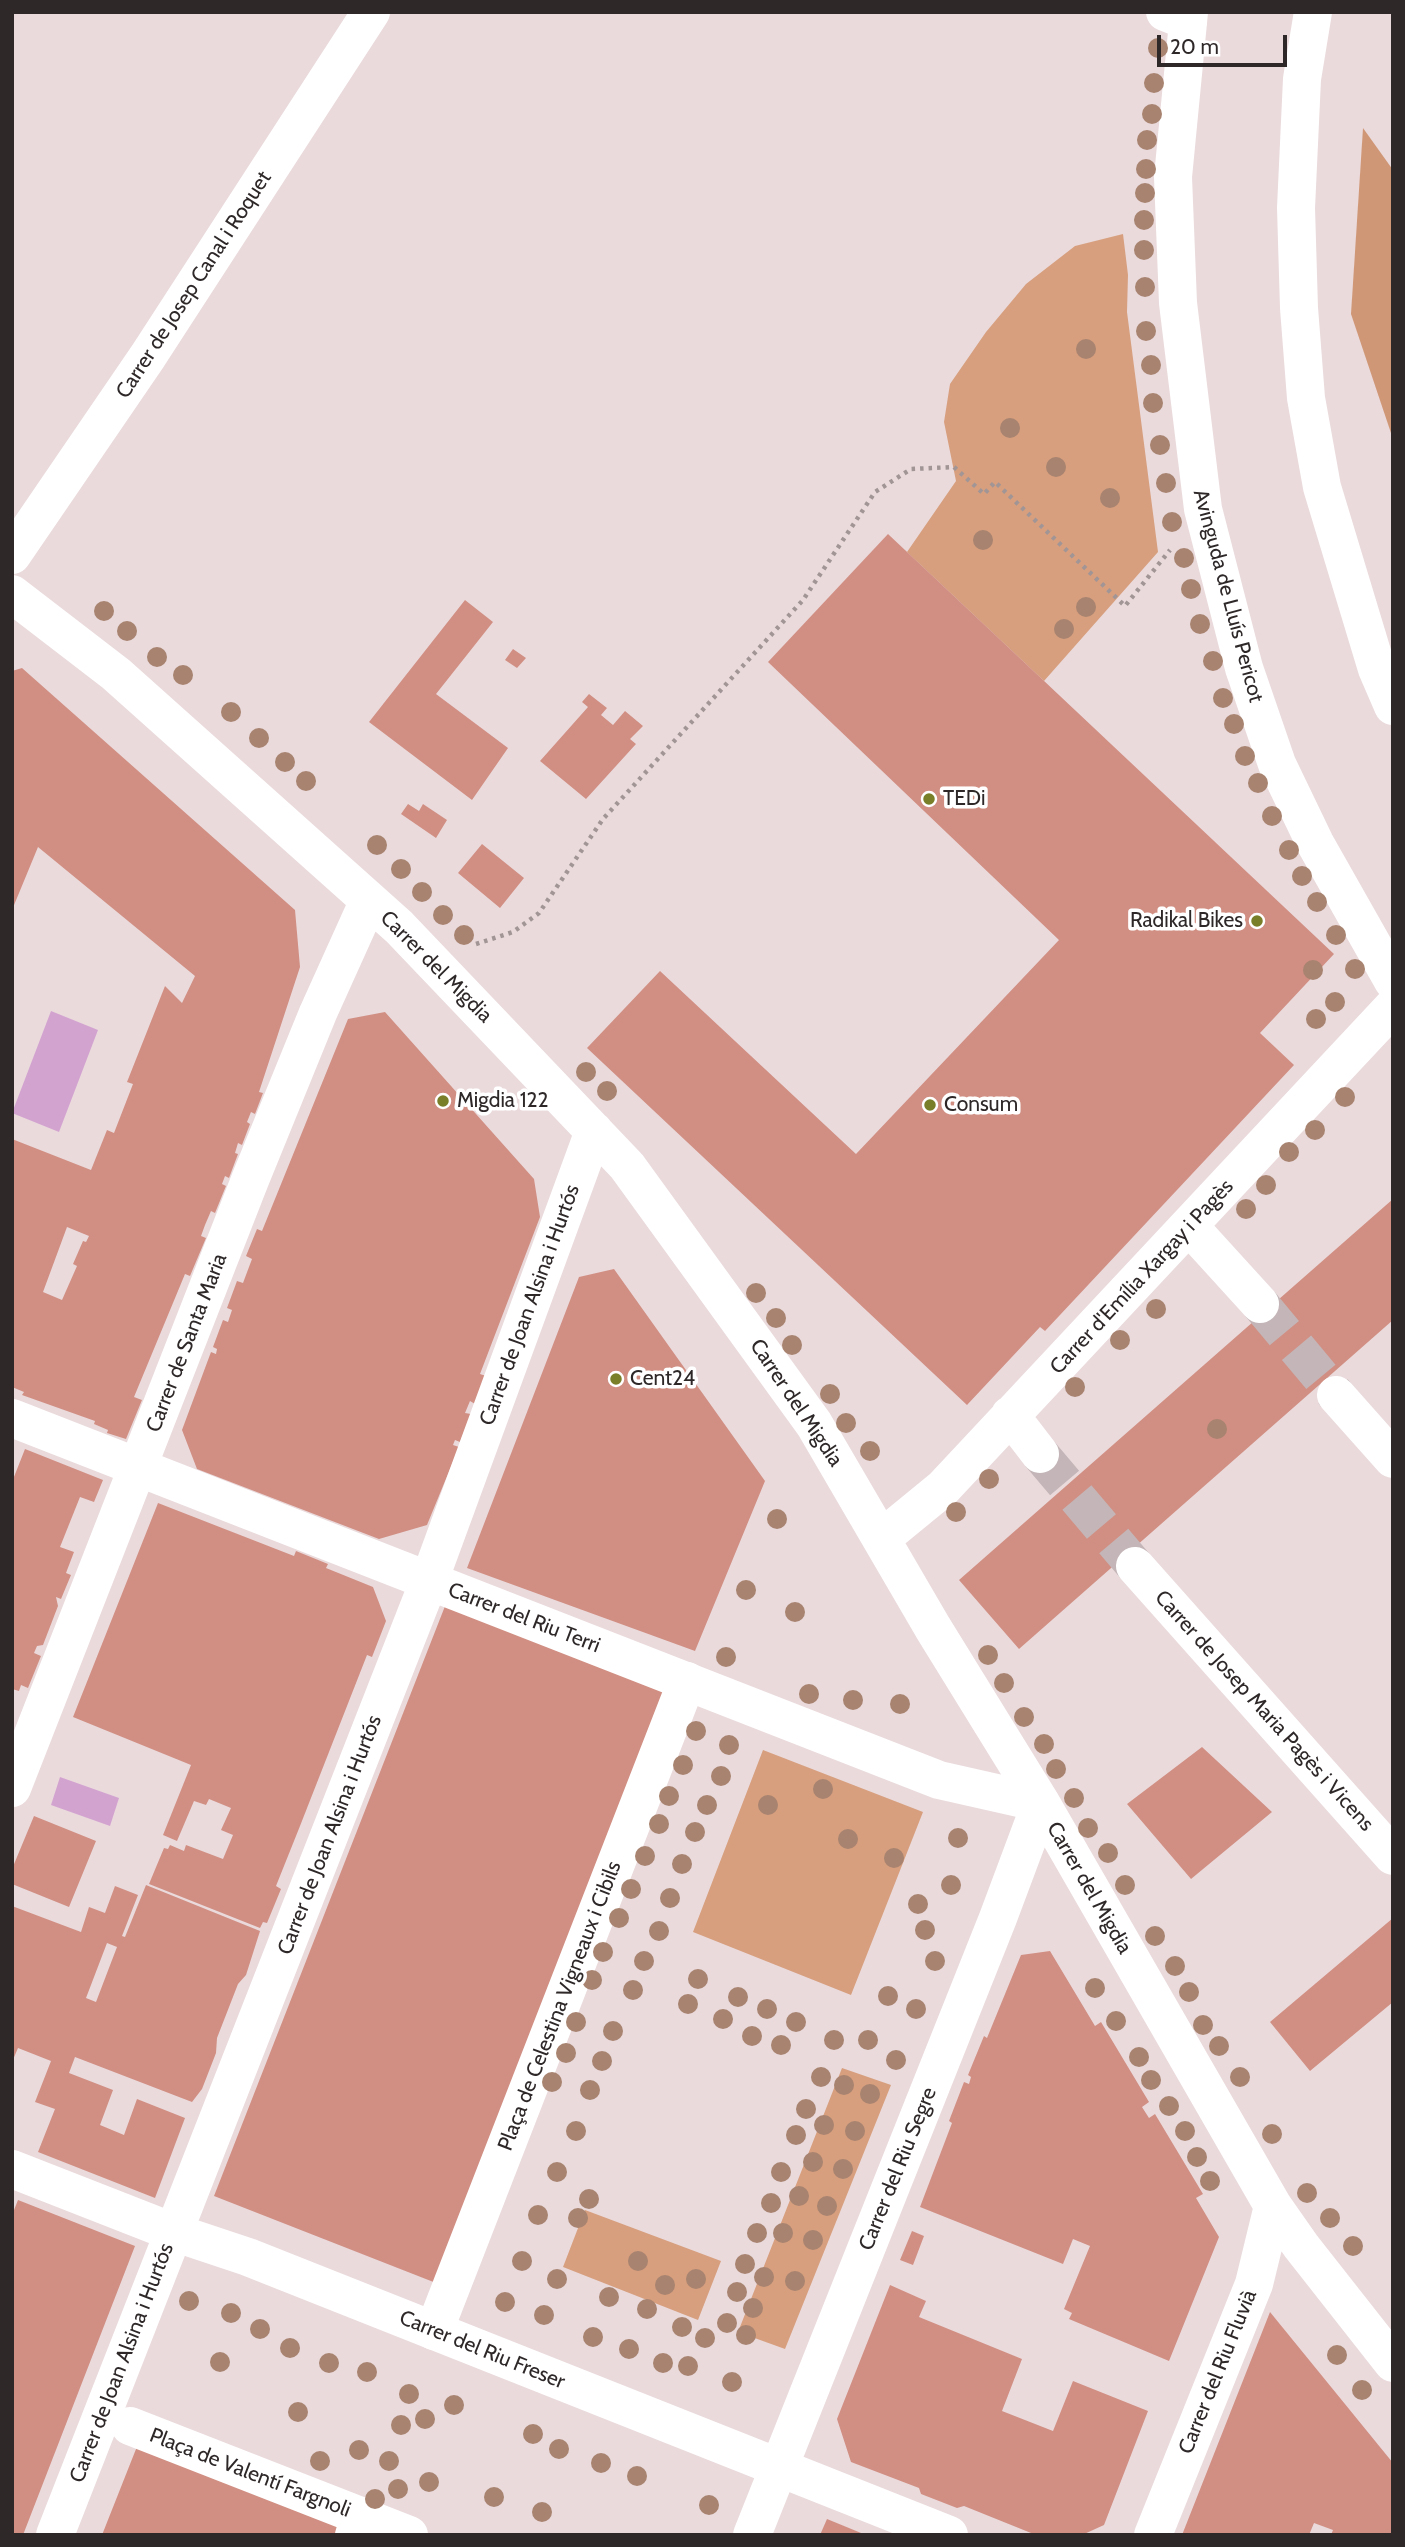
<!DOCTYPE html>
<meta charset="utf-8">
<style>
body{margin:0}
#map{position:relative;width:1405px;height:2547px;overflow:hidden;background:#eadadc;font-family:Cabin,sans-serif}
canvas{display:block}
.frame{position:absolute;inset:0;border:14px solid #2e2829;pointer-events:none}
.scale{position:absolute;left:1157px;top:35px;width:130px;height:32px;box-sizing:border-box;border:4px solid #2e2829;border-top:0;padding-left:9px;font-size:21px;line-height:24px;white-space:nowrap;color:#2e2829;-webkit-text-stroke:5px #fff;paint-order:stroke}
</style>
<div id="map">
<canvas width="1405" height="2547"></canvas>
<div class="frame"></div>
<div class="scale">20 m</div>
</div>
<script>
const g = document.querySelector('canvas').getContext('2d');
g.lineJoin = 'round';
function fillPath(path, color) { g.fillStyle = color; g.fill(path, 'evenodd'); }
const toPath = rows => new Path2D(rows.map(r => 'M' + r).join(''));
function stroke(path, color, width, dash) { g.strokeStyle = color; g.lineWidth = width; g.lineCap = dash ? 'butt' : 'round'; g.setLineDash(dash || []); g.stroke(path); }
function label(font, color, halo, rows, align = 'center') {
  g.font = font + ' Cabin,sans-serif'; g.lineWidth = 7; g.setLineDash([]); g.textBaseline = 'middle'; g.strokeStyle = halo; g.fillStyle = color; for (const [text, x, y, turn = 0] of rows) {
    g.save(); g.translate(x, y); g.rotate((+turn || 0) * Math.PI / 180); g.textAlign = isNaN(turn) ? turn : align; if (halo) g.strokeText(text, 0, 0); g.fillText(text, 0, 0); g.restore();
  }
}
fillPath(toPath([
 [1123,234,1128,275,1127,312,1158,552,1044,681,907,552,956,481,944,422,950,384,986,332,1026,284,1075,246],
 [763,1750,923,1812,851,1995,693,1932],
 [842,2068,891,2085,785,2349,738,2332],
 [585,2210,721,2261,698,2320,563,2267]
]), '#d79f7e');
fillPath(toPath([
 [1363,128,1393,170,1393,439,1351,314]
]), '#d09776');
fillPath(toPath([
 [51,1011,98,1030,59,1132,12,1113],
 [60,1777,119,1798,110,1826,51,1805]
]), '#d3a3d0');
fillPath(toPath([
 [888,534,1334,954,1260,1033,1294,1065,1045,1331,1040,1327,967,1405,587,1048,660,971,856,1154,1059,940,768,662],
 [465,600,493,622,436,694,508,748,472,800,369,722],
 [513,649,526,658,517,668,505,660],
 [22,668,295,910,300,967,259,1092,263,1093,255,1114,251,1112,247,1122,250,1124,242,1145,238,1143,235,1153,238,1154,229,1178,225,1176,222,1184,226,1186,215,1213,211,1211,205,1225,201,1236,206,1238,190,1276,185,1274,134,1397,142,1400,126,1439,107,1433,108,1430,94,1424,95,1421,22,1395,24,1392,12,1387,12,1139,91,1170,107,1130,114,1133,133,1084,127,1082,165,986,182,1003,195,976,38,847,12,910,12,671],
 [67,1227,89,1236,86,1242,83,1241,73,1264,77,1266,62,1300,43,1292],
 [589,694,607,708,601,715,613,725,625,711,643,726,630,739,636,744,586,799,540,761,588,707,582,702],
 [408,804,419,811,423,804,447,820,436,838,401,814],
 [482,844,524,878,500,908,458,873],
 [385,1012,534,1179,540,1217,480,1374,486,1376,475,1404,470,1401,465,1413,471,1414,460,1442,455,1440,453,1445,459,1447,427,1525,379,1539,197,1469,182,1430,211,1352,216,1354,217,1349,213,1347,223,1320,228,1322,232,1310,227,1308,237,1281,243,1283,252,1259,246,1256,257,1229,262,1231,348,1019],
 [1393,1199,1393,1320,1019,1649,959,1580],
 [614,1269,765,1481,695,1651,467,1568,579,1277],
 [25,1449,103,1480,94,1502,80,1497,60,1547,74,1552,66,1573,71,1575,61,1599,56,1597,58,1606,43,1645,37,1646,34,1653,41,1656,28,1688,21,1685,19,1691,12,1689,12,1482],
 [158,1503,294,1556,296,1551,328,1564,326,1568,373,1587,386,1621,372,1657,367,1655,300,1826,276,1886,281,1889,267,1923,263,1922,260,1928,149,1884,164,1848,168,1849,170,1845,184,1851,186,1845,223,1859,233,1835,221,1830,231,1808,209,1799,206,1805,194,1801,177,1841,163,1835,191,1765,73,1717],
 [447,1601,675,1690,436,2283,214,2196],
 [1202,1747,1272,1812,1191,1879,1127,1804],
 [34,1816,96,1841,69,1907,12,1884,12,1869],
 [146,1885,260,1931,246,1975,238,1984,217,2038,216,2053,202,2089,192,2102,75,2057,69,2073,113,2090,100,2125,124,2135,137,2099,185,2118,155,2198,38,2152,55,2109,35,2102,51,2061,18,2048,12,2062,12,1906,81,1932,89,1907,105,1913,115,1886,138,1895,122,1936,125,1937],
 [107,1943,117,1947,96,2002,86,1998],
 [1393,1918,1393,2002,1310,2071,1270,2022],
 [1050,1951,1095,2026,1101,2022,1149,2102,1142,2107,1149,2118,1155,2114,1203,2194,1196,2198,1219,2237,1169,2361,1069,2319,1072,2313,1064,2309,1090,2246,1073,2239,1063,2264,920,2207,952,2123,949,2121,964,2082,969,2084,971,2077,968,2075,984,2036,987,2038,1021,1955],
 [18,2200,135,2246,23,2535,12,2535,12,2215],
 [912,2231,924,2236,913,2265,900,2260],
 [890,2285,926,2301,919,2317,1022,2359,1002,2411,1053,2431,1073,2381,1148,2411,1104,2525,1082,2535,1036,2535,964,2506,957,2508,921,2494,919,2488,851,2462,837,2419],
 [1270,2312,1393,2463,1393,2535,1331,2535,1333,2530,1314,2523,1309,2535,1182,2535],
 [138,2444,344,2524,340,2535,102,2535],
 [827,2519,866,2535,820,2535]
]), '#d18f83');
stroke(toPath([
 [1260,1304,1336,1395],
 [1040,1454,1135,1566]
]), '#c4b6b8', 38, [38, 19]);
stroke(toPath([
 [476,944,513,932,539,913,603,819,803,600,875,492,911,469,954,467,984,494,995,482,1125,606,1170,550]
]), '#a19596', 4.5, [3.5, 5]);
stroke(toPath([
 [434,2331,687,1681],
 [130,2426,409,2535]
]), '#fff', 38);
stroke(toPath([
 [1165,12,1188,21],
 [12,555,148,356,371,12],
 [12,594,116,674,399,927,627,1166,814,1424,933,1628,1041,1803,1273,2206,1301,2246,1393,2363],
 [1189,1226,1260,1304],
 [1336,1395,1393,1459],
 [1010,1415,1040,1454],
 [12,1418,939,1780,1041,1803],
 [882,1538,943,1488,1393,1007],
 [1135,1566,1393,1856],
 [12,1788,250,1180,318,1013,369,900],
 [12,2169,173,2232,248,2257,949,2535],
 [55,2535,429,1581,594,1131],
 [354,2535,361,2516],
 [752,2535,998,1918,1041,1803],
 [1153,2535,1254,2284,1273,2206]
]), '#fff', 38);
stroke(toPath([
 [1189,12,1173,177,1178,303,1203,509,1244,668,1277,764,1315,843,1393,981],
 [1313,12,1302,79,1296,208,1299,308,1306,398,1322,487,1377,669,1393,706]
]), '#fff', 38);
g.fillStyle = '#a88370';
for (const [x, y] of [
 [1158,48],
 [1154,83],
 [1152,114],
 [1147,140],
 [1146,169],
 [1145,193],
 [1144,220],
 [1144,250],
 [1145,287],
 [1146,331],
 [1086,349],
 [1151,365],
 [1153,403],
 [1010,428],
 [1160,445],
 [1056,467],
 [1166,483],
 [1110,498],
 [1172,522],
 [983,540],
 [1184,558],
 [1191,589],
 [1086,607],
 [104,611],
 [1200,624],
 [1064,629],
 [127,631],
 [157,657],
 [1213,661],
 [183,675],
 [1223,698],
 [231,712],
 [1234,724],
 [259,738],
 [1245,756],
 [285,762],
 [306,781],
 [1258,783],
 [1272,816],
 [377,845],
 [1289,850],
 [401,869],
 [1302,876],
 [422,892],
 [1317,902],
 [443,915],
 [464,935],
 [1336,935],
 [1355,969],
 [1313,970],
 [1335,1002],
 [1316,1019],
 [586,1072],
 [607,1091],
 [1345,1097],
 [1315,1130],
 [1289,1152],
 [1266,1185],
 [1246,1209],
 [756,1293],
 [1156,1309],
 [776,1318],
 [1120,1340],
 [792,1345],
 [1075,1387],
 [830,1394],
 [846,1423],
 [1217,1429],
 [870,1451],
 [989,1479],
 [956,1512],
 [777,1519],
 [746,1590],
 [795,1612],
 [988,1655],
 [726,1657],
 [1004,1683],
 [809,1694],
 [853,1700],
 [900,1704],
 [1024,1717],
 [696,1731],
 [1044,1744],
 [729,1745],
 [683,1765],
 [1056,1769],
 [721,1776],
 [823,1789],
 [669,1796],
 [1074,1798],
 [707,1805],
 [768,1805],
 [659,1824],
 [1088,1828],
 [695,1832],
 [958,1838],
 [848,1839],
 [1108,1853],
 [645,1856],
 [894,1858],
 [682,1864],
 [951,1885],
 [1125,1885],
 [631,1889],
 [670,1898],
 [918,1904],
 [619,1918],
 [925,1930],
 [659,1931],
 [1155,1936],
 [603,1952],
 [644,1961],
 [935,1961],
 [1175,1966],
 [698,1979],
 [592,1980],
 [1095,1988],
 [633,1990],
 [1189,1992],
 [888,1996],
 [738,1997],
 [688,2004],
 [767,2009],
 [916,2009],
 [723,2019],
 [1116,2021],
 [576,2022],
 [796,2022],
 [1203,2025],
 [613,2031],
 [752,2036],
 [834,2040],
 [868,2040],
 [781,2045],
 [1219,2046],
 [566,2053],
 [1139,2057],
 [896,2060],
 [602,2061],
 [821,2077],
 [1240,2077],
 [1151,2080],
 [552,2082],
 [844,2085],
 [590,2090],
 [870,2094],
 [1169,2106],
 [806,2109],
 [824,2125],
 [576,2131],
 [855,2131],
 [1185,2131],
 [1272,2134],
 [796,2135],
 [1197,2157],
 [813,2162],
 [843,2169],
 [557,2172],
 [781,2172],
 [1210,2181],
 [1307,2193],
 [799,2196],
 [589,2199],
 [771,2203],
 [827,2206],
 [538,2215],
 [578,2218],
 [1330,2218],
 [757,2233],
 [783,2233],
 [813,2240],
 [1353,2246],
 [522,2261],
 [638,2261],
 [745,2264],
 [764,2277],
 [557,2279],
 [696,2279],
 [795,2281],
 [665,2285],
 [737,2292],
 [609,2297],
 [189,2301],
 [505,2302],
 [753,2308],
 [647,2309],
 [231,2313],
 [544,2315],
 [727,2323],
 [682,2327],
 [260,2329],
 [746,2335],
 [593,2337],
 [705,2338],
 [290,2348],
 [629,2349],
 [1337,2355],
 [220,2362],
 [329,2363],
 [663,2363],
 [688,2366],
 [367,2372],
 [732,2382],
 [1362,2390],
 [409,2394],
 [454,2405],
 [298,2412],
 [425,2419],
 [401,2425],
 [533,2434],
 [559,2449],
 [359,2450],
 [320,2461],
 [389,2461],
 [601,2463],
 [637,2476],
 [429,2482],
 [398,2489],
 [494,2497],
 [375,2499],
 [709,2505],
 [542,2512]
]) { g.beginPath(); g.arc(x, y, 10, 0, 2 * Math.PI); g.fill(); }
for (const [x, y, r, color] of [
 [929,799,7,"#797f29"],
 [1257,921,7,"#797f29"],
 [443,1101,7,"#797f29"],
 [930,1105,7,"#797f29"],
 [616,1379,7,"#797f29"]
]) { const dot = new Path2D(); dot.arc(x, y, r, 0, 2 * Math.PI); g.fillStyle = color; g.fill(dot); stroke(dot, '#fff', 2.5); }
label('21px', '#2e2829', '#fff', [
 ["Carrer de Josep Canal i Roquet",194,285,-57],
 ["Avinguda de Lluís Pericot",1228,596,75],
 ["Carrer del Migdia",436,967,45],
 ["Carrer d'Emília Xargay i Pagès",1142,1277,-47],
 ["Carrer de Joan Alsina i Hurtós",530,1305,-70],
 ["Carrer de Santa Maria",187,1343,-69],
 ["Carrer del Migdia",796,1403,56],
 ["Carrer del Riu Terri",524,1618,21],
 ["Carrer de Josep Maria Pagès i Vicens",1264,1711,48],
 ["Carrer de Joan Alsina i Hurtós",330,1835,-69],
 ["Carrer del Migdia",1089,1888,60],
 ["Plaça de Celestina Vigneaux i Cibils",560,2006,-69],
 ["Carrer del Riu Segre",898,2169,-68],
 ["Carrer del Riu Freser",482,2350,22],
 ["Carrer de Joan Alsina i Hurtós",122,2363,-69],
 ["Carrer del Riu Fluvià",1218,2372,-68],
 ["Plaça de Valentí Fargnoli",250,2473,21]
]);
label('21px', '#2e2829', '#fff', [
 ["TEDi",943,799],
 ["Radikal Bikes",1243,921,"right"],
 ["Migdia 122",457,1101],
 ["Consum",944,1105],
 ["Cent24",630,1379]
], 'left');
</script>
